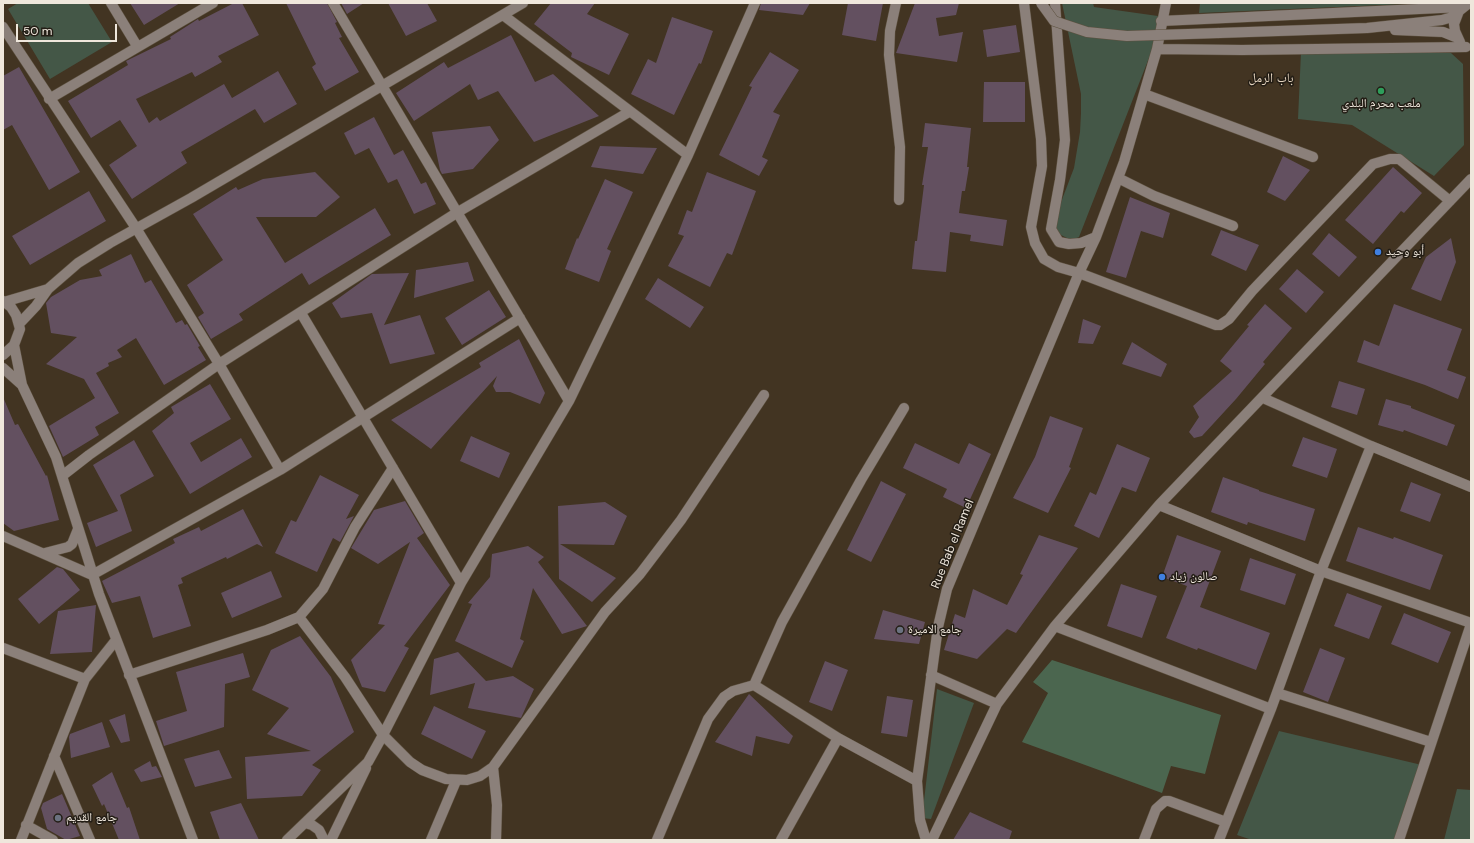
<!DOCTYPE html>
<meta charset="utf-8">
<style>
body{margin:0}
#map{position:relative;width:1474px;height:843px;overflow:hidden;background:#423422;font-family:"DM Sans",sans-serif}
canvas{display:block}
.frame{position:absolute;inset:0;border:4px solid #efe7dc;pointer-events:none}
.scale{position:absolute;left:16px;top:24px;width:101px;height:18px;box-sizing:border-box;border:2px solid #efe7dc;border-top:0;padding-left:5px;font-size:12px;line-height:14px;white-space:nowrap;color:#efe7dc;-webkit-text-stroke:3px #231d15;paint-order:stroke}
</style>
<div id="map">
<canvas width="1474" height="843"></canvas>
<div class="frame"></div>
<div class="scale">50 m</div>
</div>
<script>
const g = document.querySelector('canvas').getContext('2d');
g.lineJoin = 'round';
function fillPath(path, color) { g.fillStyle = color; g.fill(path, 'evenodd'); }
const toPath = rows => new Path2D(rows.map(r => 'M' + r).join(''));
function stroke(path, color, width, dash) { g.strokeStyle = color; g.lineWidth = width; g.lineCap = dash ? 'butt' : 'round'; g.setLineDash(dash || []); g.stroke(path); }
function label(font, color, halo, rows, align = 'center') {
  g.font = font + ' "DM Sans","Noto Naskh Arabic",sans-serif'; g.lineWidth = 3; g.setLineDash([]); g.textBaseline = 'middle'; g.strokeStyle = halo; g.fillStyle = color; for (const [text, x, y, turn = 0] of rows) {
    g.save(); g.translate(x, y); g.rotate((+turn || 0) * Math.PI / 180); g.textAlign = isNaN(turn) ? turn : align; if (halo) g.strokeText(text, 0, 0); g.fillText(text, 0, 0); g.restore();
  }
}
fillPath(toPath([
 [18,3,88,3,112,42,50,79,8,9],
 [1062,3,1093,3,1094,7,1165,17,1079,237,1074,239,1069,239,1059,234,1056,230,1055,218,1074,168,1080,132,1081,113,1081,94],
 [1200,3,1429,3,1199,13],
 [1301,52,1451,53,1463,64,1464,145,1434,176,1352,125,1298,119],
 [937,689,974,703,931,819,922,818],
 [1279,731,1426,766,1400,840,1252,840,1237,835],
 [1457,789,1471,790,1471,840,1444,840]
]), '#445747');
fillPath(toPath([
 [1052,660,1221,715,1205,774,1171,766,1162,793,1022,742,1048,693,1033,682]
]), '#4b664f');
fillPath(toPath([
 [130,3,180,3,144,25],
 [234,3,242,3,259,35,218,56,222,62,195,77,192,72,136,99,149,123,157,117,160,121,224,84,232,98,278,71,297,104,264,123,255,109,181,152,187,163,132,199,109,165,137,146,120,120,91,138,68,101,128,65,126,61,171,39,170,37,198,19,199,21],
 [286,3,327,3,337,22,335,23,342,37,339,38,359,72,325,91,312,67,316,64],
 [341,3,364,3,347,14],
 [388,3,427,3,437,21,406,36],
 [551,3,595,3,587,14,629,34,609,75,571,57,572,53,534,24],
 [761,3,810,3,803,15,759,10],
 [848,3,883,3,876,41,842,35],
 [915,3,959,3,956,15,936,18,939,36,963,32,957,62,896,53],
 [672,17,713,31,701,64,699,63,674,115,631,94,648,59,656,63],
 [1016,25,1020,52,987,57,983,30],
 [511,35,535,82,553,74,599,116,534,142,498,91,478,100,470,84,414,121,396,93,444,62,448,68],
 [770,52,799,70,773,112,780,115,762,157,768,160,759,176,719,155,752,87,749,86],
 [19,67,80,172,49,190,12,125,3,130,3,76],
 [984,82,1025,82,1025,122,983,122],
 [374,117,394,155,403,150,421,184,426,182,436,204,414,214,397,179,388,183,369,148,355,155,344,133],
 [925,123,971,128,967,167,969,167,965,191,962,191,959,213,1007,220,1003,246,970,241,971,235,950,232,946,272,912,269,915,241,917,241,924,185,922,185,928,147,922,147],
 [490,126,499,140,473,169,442,174,440,170,432,132],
 [600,146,657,148,643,174,591,167],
 [1283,156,1310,170,1285,201,1267,192],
 [1393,167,1422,193,1404,213,1401,211,1373,244,1345,220],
 [315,172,340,197,316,217,256,217,285,263,375,208,391,235,309,285,302,273,239,314,243,320,211,339,198,317,204,313,187,285,223,260,193,214,236,187,238,190,263,179],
 [707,172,756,191,732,255,727,253,710,287,668,266,684,236,678,234,687,210,692,212],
 [605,179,633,192,607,249,611,251,599,282,565,269,577,238,578,239],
 [89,191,106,221,30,265,12,236],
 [1130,197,1170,213,1163,238,1141,231,1126,278,1106,272],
 [1221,230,1259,245,1246,271,1211,255],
 [1329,233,1357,257,1339,277,1312,254],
 [1451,238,1456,262,1441,301,1411,289,1426,257],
 [131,254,145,283,151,280,176,323,182,320,185,325,187,324,200,346,198,347,206,360,164,385,136,338,117,350,122,357,108,363,109,366,96,373,119,413,95,427,99,435,63,457,49,426,95,398,84,379,46,364,77,337,51,333,46,303,51,297,80,280,102,276,99,270],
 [468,262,474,281,414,298,416,270],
 [1297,269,1324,292,1306,313,1279,289],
 [409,273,384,325,420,315,435,354,390,364,372,313,341,318,332,303,372,274],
 [658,278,704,307,690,328,645,299],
 [489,290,506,317,462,345,445,318],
 [1265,304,1292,328,1263,362,1265,364,1236,399,1202,436,1194,438,1189,432,1199,417,1193,406,1232,371,1220,361,1249,326,1247,325],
 [1394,304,1462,329,1447,370,1466,377,1458,399,1425,385,1357,362,1364,340,1379,346],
 [1083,319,1101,326,1093,344,1078,343],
 [519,339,545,393,540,404,510,392,496,392,493,386,497,376,431,449,391,420,481,367,479,363],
 [1132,342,1167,364,1161,377,1122,364],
 [1339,381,1365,389,1357,415,1331,407],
 [210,384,231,419,190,443,201,462,241,438,252,457,190,494,152,431,174,413,171,407],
 [3,397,15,425,18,424,46,476,47,475,59,520,14,531,3,523],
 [1386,399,1411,406,1411,408,1455,425,1447,446,1404,430,1403,432,1378,425],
 [1050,416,1083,428,1069,467,1071,468,1048,513,1013,498,1035,457],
 [471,436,510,453,499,478,460,461],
 [1303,437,1337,449,1327,478,1292,466],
 [134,440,154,476,120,495,132,531,96,547,87,523,118,511,93,465],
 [915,443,959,464,969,443,991,454,966,508,943,497,947,489,903,468],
 [1117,444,1150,458,1136,492,1122,487,1099,538,1074,526,1090,492,1096,495],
 [320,475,359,495,346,519,354,516,340,542,333,538,317,572,275,553,291,520,296,522],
 [1223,477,1259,490,1259,491,1315,509,1305,541,1248,522,1247,525,1211,512],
 [881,481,906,494,871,562,847,550],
 [1411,482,1441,494,1430,522,1400,511],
 [405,501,424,533,417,538,450,585,404,646,409,648,385,692,362,687,351,660,385,625,378,624,410,542,378,564,351,548,374,510],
 [605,502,627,516,614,545,560,544,616,578,592,602,559,579,558,506],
 [243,509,263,547,257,544,227,559,226,557,181,578,183,583,178,585,191,626,153,638,140,596,112,603,102,581,175,543,173,539,199,527,201,531],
 [1358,527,1393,539,1394,537,1443,555,1430,590,1346,561],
 [1039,535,1078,548,1016,633,1007,629,977,659,944,650,955,614,965,618,973,589,1007,605,1023,575,1020,574],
 [1177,535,1221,551,1200,607,1270,633,1256,670,1198,648,1197,650,1166,638,1187,586,1162,577],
 [528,546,544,557,538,562,587,626,562,634,533,588,520,639,524,641,512,668,455,641,472,604,468,603,490,577,492,554],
 [1250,558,1296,574,1285,605,1240,590],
 [57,567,63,569,80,590,39,624,18,599],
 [271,571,282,597,232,618,221,593],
 [1121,584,1157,596,1142,638,1107,626],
 [1347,593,1382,606,1369,639,1334,626],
 [96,605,92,652,50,654,58,611],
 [883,610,925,622,919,644,874,639],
 [1404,613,1451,632,1438,663,1391,644],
 [300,636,331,677,354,732,312,765,321,770,302,796,247,799,245,757,311,751,267,734,289,708,252,690,271,650],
 [1320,648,1345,658,1328,702,1303,692],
 [458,652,486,681,513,676,534,689,521,718,468,708,475,683,430,695,434,659],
 [243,653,250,677,225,684,224,727,164,746,156,721,187,711,176,672],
 [825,661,848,670,832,711,809,702],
 [749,694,793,736,789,744,756,736,752,756,715,742],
 [887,696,913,700,907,737,881,733],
 [434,706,486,731,472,759,421,734],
 [125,714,130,741,121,743,109,720],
 [102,722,110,747,71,758,69,737,70,734],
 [219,750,232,778,195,787,184,759],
 [150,761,152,767,156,766,162,777,141,782,134,770],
 [112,772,127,808,129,807,140,840,119,840,104,804,102,806,92,785],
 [62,794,80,836,66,840,47,829,41,808,43,803],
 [241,803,259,840,220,840,210,812],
 [970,812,1012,831,1009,840,953,840]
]), '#635060');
const minor = toPath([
 [111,3,137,46],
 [333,3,569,401],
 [896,3,890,31,889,55,900,147,899,200],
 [1024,3,1041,139,1042,166,1031,227,1035,243,1044,259,1058,267,1079,273,1216,325,1220,325,1229,319,1252,291,1373,164,1390,159,1399,159,1450,201],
 [1055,3,1065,140,1060,180,1051,229,1059,242,1069,244,1081,243,1096,237],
 [503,15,688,155],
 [1161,21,1462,7],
 [3,27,136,228,219,364,280,470],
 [1395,30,1443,32,1458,38],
 [1219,33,1367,28,1442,20,1456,16],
 [1460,42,1455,31,1454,24,1459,11,1469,3],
 [1157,49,1242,50,1466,47],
 [1144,94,1313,157],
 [49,99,213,3],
 [1118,178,1154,196,1233,226],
 [3,301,11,307,16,315,20,329,14,345,3,355],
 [4,302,48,289],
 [301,313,461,583],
 [19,324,36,306,48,289,78,263,110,243,191,198,523,3],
 [3,368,22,385,14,345],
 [22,385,56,457,99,594,193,840],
 [1263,398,1371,446,1471,487],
 [62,476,89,455,219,364,458,212,629,112],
 [1159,505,1321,571,1471,623],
 [3,536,92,575],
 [45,553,68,547,72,544,78,529],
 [92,575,280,470,520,318],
 [299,617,345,677,383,735,410,762,422,770,446,779,467,780,480,776,493,767,605,612,640,574,681,520,764,395],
 [1055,626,1271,709],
 [3,648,85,679],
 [129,675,267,630,299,617,323,589,355,527,393,468],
 [931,675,997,704],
 [754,685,782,622,861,480,904,408],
 [1277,693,1431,742],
 [54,756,90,840],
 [493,767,497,805,496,840],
 [305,823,312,825,319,830,324,840],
 [26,825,53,840],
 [21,840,85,679,116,640],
 [287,840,368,762,383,735,461,583,569,401,688,155,755,3],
 [331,840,366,768],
 [431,840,456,781],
 [657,840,708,719,724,697,733,691,754,685,838,738],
 [781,840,838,738,917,781],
 [926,840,920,820,917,781,938,627,947,589,1079,273,1096,237,1124,162,1157,49,1166,3],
 [932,840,997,704,1055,626,1159,505,1471,179],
 [1144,840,1156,809,1165,801,1169,801,1226,822],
 [1219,840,1271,709,1321,571,1371,446],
 [1399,840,1471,624]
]);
stroke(minor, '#5e5140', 11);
stroke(minor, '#8b807a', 10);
const minorBridge = toPath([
 [1041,3,1054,21,1087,32,1127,36,1219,33]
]);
stroke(minorBridge, '#5e5140', 11, []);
stroke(minorBridge, '#8b807a', 10);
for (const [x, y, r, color] of [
 [1381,91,4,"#2e9e5b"],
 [1378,252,4,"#3f7fe0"],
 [1162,577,4,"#3f7fe0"],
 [900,630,4,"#6b7280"],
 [58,818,4,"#6b7280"]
]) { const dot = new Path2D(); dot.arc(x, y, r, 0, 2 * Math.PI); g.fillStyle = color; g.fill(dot); stroke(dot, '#231d15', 1.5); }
label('12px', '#efe7dc', '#231d15', [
 ["ملعب محرم البلدي",1381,104,"center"],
 ["أبو وحيد",1386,252],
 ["صالون زياد",1170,577],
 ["جامع الاميرة",908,630],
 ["جامع القديم",66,818]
], 'left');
label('12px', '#efe7dc', '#231d15', [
 ["Rue Bab el Ramel",953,544,-68]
]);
label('13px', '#e4d3be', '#231d15', [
 ["باب الرمل",1271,79]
]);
</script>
